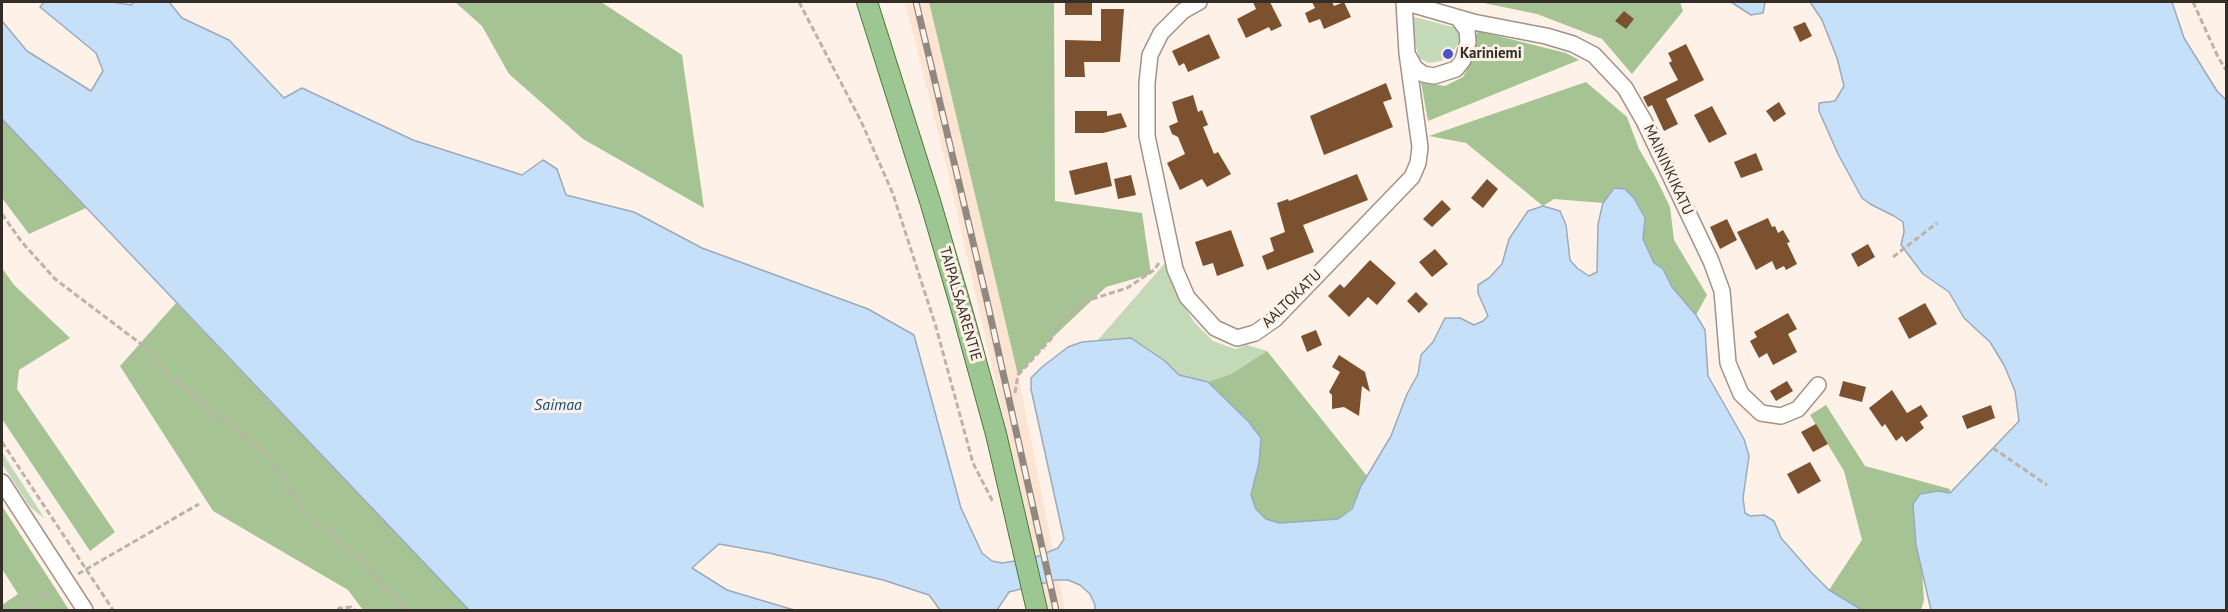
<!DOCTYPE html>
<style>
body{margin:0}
#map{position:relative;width:2228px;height:612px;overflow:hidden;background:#fef1e7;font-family:"PT Sans",sans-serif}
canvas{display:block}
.frame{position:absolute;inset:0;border:3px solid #332d28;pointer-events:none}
</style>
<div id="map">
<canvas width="2228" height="612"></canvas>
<div class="frame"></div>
</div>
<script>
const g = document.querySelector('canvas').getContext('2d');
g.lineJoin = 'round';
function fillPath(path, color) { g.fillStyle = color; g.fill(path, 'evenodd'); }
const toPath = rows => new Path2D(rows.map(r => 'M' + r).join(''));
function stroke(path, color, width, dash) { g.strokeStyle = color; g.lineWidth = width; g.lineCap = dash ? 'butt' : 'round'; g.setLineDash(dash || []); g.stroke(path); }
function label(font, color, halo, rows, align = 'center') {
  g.font = font + ' "PT Sans",sans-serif'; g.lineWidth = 6; g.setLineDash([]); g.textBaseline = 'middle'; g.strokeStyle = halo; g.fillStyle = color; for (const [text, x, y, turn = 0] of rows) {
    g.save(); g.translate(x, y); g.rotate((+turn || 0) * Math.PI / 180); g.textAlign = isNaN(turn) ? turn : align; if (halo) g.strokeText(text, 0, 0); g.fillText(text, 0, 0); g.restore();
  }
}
fillPath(toPath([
 [905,2,929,2,1018,375,1065,610,1047,610,946,164]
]), '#fbe4d2');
fillPath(toPath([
 [1414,17,1457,28,1460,40,1453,52,1441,61,1429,63,1419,58,1414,39],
 [1165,263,1176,293,1194,322,1213,341,1235,349,1247,345,1267,351,1231,374,1208,382,1179,375,1165,361,1097,341],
 [2,452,45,519,30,507,2,464]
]), '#c3d9b8');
fillPath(toPath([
 [455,2,601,2,682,55,704,208,583,139,509,74,482,26],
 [929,2,1054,2,1055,201,1142,213,1151,274,1106,287,1051,339,1018,375],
 [1479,2,1680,2,1683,11,1632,74,1602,39,1537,14],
 [1478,31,1566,53,1579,60,1428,121,1421,82,1445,86,1463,77,1472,60,1475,37],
 [1586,82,1627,117,1639,149,1656,178,1670,207,1674,240,1707,295,1696,315,1672,287,1663,269,1654,263,1643,239,1645,218,1614,188,1603,203,1554,199,1543,206,1466,143,1429,136],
 [2,119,86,208,29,234,2,198],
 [2,268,14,285,70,338,19,370,17,389,115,532,90,551,2,419],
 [176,303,469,610,363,610,348,590,213,511,120,366],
 [1267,351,1367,476,1351,509,1338,519,1280,523,1266,519,1256,509,1251,495,1259,463,1208,382,1231,374],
 [1826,405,1865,466,1950,489,1950,493,1938,491,1916,545,1922,571,1924,600,1921,610,1862,610,1829,590,1862,540,1844,471,1810,415],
 [2,506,53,585,69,610,2,610,2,605,18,594,2,569]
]), '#a5c393');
const water = toPath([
 [44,2,112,2,131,5,134,2,169,2,182,18,229,40,284,98,302,88,413,140,522,175,543,160,557,169,566,195,634,212,702,248,868,309,914,335,961,508,982,553,992,561,1002,563,1034,558,1058,548,1064,539,1031,389,1031,378,1042,367,1068,347,1082,342,1131,338,1165,361,1179,375,1208,382,1249,422,1261,438,1259,463,1251,495,1256,509,1266,519,1280,523,1338,519,1352,509,1361,486,1391,436,1407,394,1418,374,1421,355,1433,342,1445,318,1460,318,1474,325,1483,321,1488,316,1478,293,1478,285,1489,278,1502,264,1509,239,1528,211,1543,206,1560,211,1566,225,1570,260,1577,268,1589,276,1597,272,1598,224,1603,203,1614,188,1625,189,1634,198,1645,218,1643,239,1654,263,1663,269,1672,287,1696,315,1705,330,1708,376,1744,439,1749,456,1743,498,1745,513,1750,516,1764,515,1774,521,1781,538,1811,572,1829,590,1862,610,1095,610,1095,605,1090,594,1080,585,1068,580,1056,580,1009,592,997,610,940,610,929,595,883,580,769,553,719,544,692,568,727,590,794,610,469,610,2,119,2,21,27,51,91,91,103,71,96,53,40,7,44,2],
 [1731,2,1765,2,1763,13,1751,15,1731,2],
 [1810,2,2172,2,2184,38,2217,91,2226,100,2226,610,1931,610,1916,545,1913,504,1920,494,1938,491,1950,493,2019,421,2015,391,2004,365,1990,342,1964,318,1949,292,1923,274,1901,245,1904,232,1903,222,1894,216,1870,204,1862,198,1838,154,1819,111,1819,103,1835,101,1844,86,1837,58,1822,20,1810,2]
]);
fillPath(water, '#c7e0f9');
stroke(water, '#9baaba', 1.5);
fillPath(toPath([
 [1065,2,1092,2,1092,15,1065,15],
 [1253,2,1270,2,1282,26,1271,31,1269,27,1246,38,1237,19,1256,9],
 [1312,2,1332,2,1334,6,1344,2,1351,17,1324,29,1320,19,1309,23,1305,13,1315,8],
 [1101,9,1124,9,1120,62,1084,62,1085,77,1065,77,1065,40,1101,41],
 [1624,11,1634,19,1626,29,1615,21],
 [1805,22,1812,36,1800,42,1793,27],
 [1209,34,1220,58,1188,72,1184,63,1179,66,1172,51],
 [1686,44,1704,80,1666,99,1678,124,1664,131,1652,105,1648,107,1643,97,1678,80,1669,63,1672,61,1668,53],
 [1386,83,1392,99,1383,102,1393,127,1324,155,1310,116],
 [1193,95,1198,112,1202,110,1208,125,1203,127,1214,154,1218,152,1231,174,1207,187,1202,179,1180,190,1167,163,1185,154,1178,137,1172,134,1169,126,1178,122,1172,102],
 [1779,102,1786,114,1774,122,1766,111],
 [1712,106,1727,134,1709,143,1694,115],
 [1075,111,1107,111,1107,116,1121,113,1127,127,1103,133,1075,133],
 [1756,153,1763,170,1741,178,1734,162],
 [1107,162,1112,186,1075,195,1069,171],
 [1357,174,1368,200,1303,225,1314,252,1267,270,1262,256,1274,251,1270,238,1285,232,1277,203,1288,199,1289,201],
 [1131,175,1136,195,1118,199,1114,179],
 [1487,179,1498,189,1483,208,1471,198],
 [1442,200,1451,209,1432,227,1423,219],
 [1768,218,1772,227,1775,226,1778,233,1783,230,1790,242,1787,243,1797,264,1786,270,1784,266,1776,270,1772,261,1756,270,1737,232],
 [1727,219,1737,240,1720,249,1710,227],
 [1231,230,1244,266,1217,276,1213,263,1203,266,1195,242],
 [1868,244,1875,257,1858,267,1851,254],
 [1435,249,1448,264,1432,277,1419,262],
 [1370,260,1396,283,1377,305,1368,297,1349,317,1328,296,1340,284,1344,288],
 [1416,292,1428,304,1419,313,1407,301],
 [1925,303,1937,324,1909,339,1898,318],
 [1788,313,1797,329,1788,334,1797,352,1773,365,1767,353,1759,358,1750,341,1757,337,1754,332],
 [1316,330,1322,345,1307,352,1301,336],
 [1339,355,1365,372,1370,392,1362,386,1359,416,1344,407,1332,409,1332,395,1329,392,1340,372,1332,367],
 [1787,381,1793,391,1776,401,1770,391],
 [1843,381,1866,387,1862,402,1839,396],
 [1892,390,1907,413,1921,405,1928,416,1920,422,1924,428,1906,442,1902,436,1896,441,1885,424,1882,427,1869,408],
 [1991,405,1995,418,1967,429,1962,416],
 [1816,424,1828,444,1813,452,1801,432],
 [1810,462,1821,481,1798,494,1787,474]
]), '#7b5130');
const minor = toPath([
 [1199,2,1183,11,1161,33,1150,55,1147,83,1147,136,1175,269,1187,297,1215,328,1237,338,1255,333,1275,319,1412,177,1418,163,1420,147,1407,53,1404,2],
 [1404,2,1473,22,1546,36,1573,44,1594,55,1625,88,1644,121,1711,261,1722,291,1728,363,1741,394,1761,413,1781,416,1798,409,1818,385],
 [1409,57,1415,68,1423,74,1434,76,1456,69,1463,60,1468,42,1467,30,1458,18],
 [2,482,85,610]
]);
const major = toPath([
 [867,2,930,201,963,314,996,434,1037,610]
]);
stroke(minor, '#a29387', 18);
stroke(major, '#4d793e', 22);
stroke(toPath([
 [799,2,861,121,893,194,936,327,973,463,993,502],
 [2193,2,2218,57,2226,70],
 [2,214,21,241,55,279,141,344,173,379,267,454,303,510,360,560,407,610],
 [1893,257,1937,223],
 [1015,393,1018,375,1051,339,1063,319,1083,302,1127,288,1154,270,1159,263],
 [2,442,113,610],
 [1993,448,2047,485],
 [78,574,199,504],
 [21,610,55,588],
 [338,610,339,608,351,607,355,610]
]), '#bdb2aa', 3, [6, 3]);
stroke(minor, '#fff', 15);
stroke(major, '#9dc792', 20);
const rail = toPath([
 [916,2,987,301,1056,610]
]);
stroke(rail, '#918880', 7);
stroke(rail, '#fef1e7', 4.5, [14]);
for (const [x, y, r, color] of [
 [1448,54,6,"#4c54ca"]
]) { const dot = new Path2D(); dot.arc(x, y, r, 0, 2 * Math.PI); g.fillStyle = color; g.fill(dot); stroke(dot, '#fef1e7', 2); }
label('bold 15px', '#332d28', '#fef1e7', [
 ["Kariniemi",1460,54]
], 'left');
label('15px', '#332d28', '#fef1e7', [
 ["MAININKIKATU",1668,170,65],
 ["AALTOKATU",1292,299,-44],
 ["TAIPALSAARENTIE",960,304,74]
]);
label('italic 16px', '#104f81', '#fef1e7', [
 ["Saimaa",558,405]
]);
</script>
